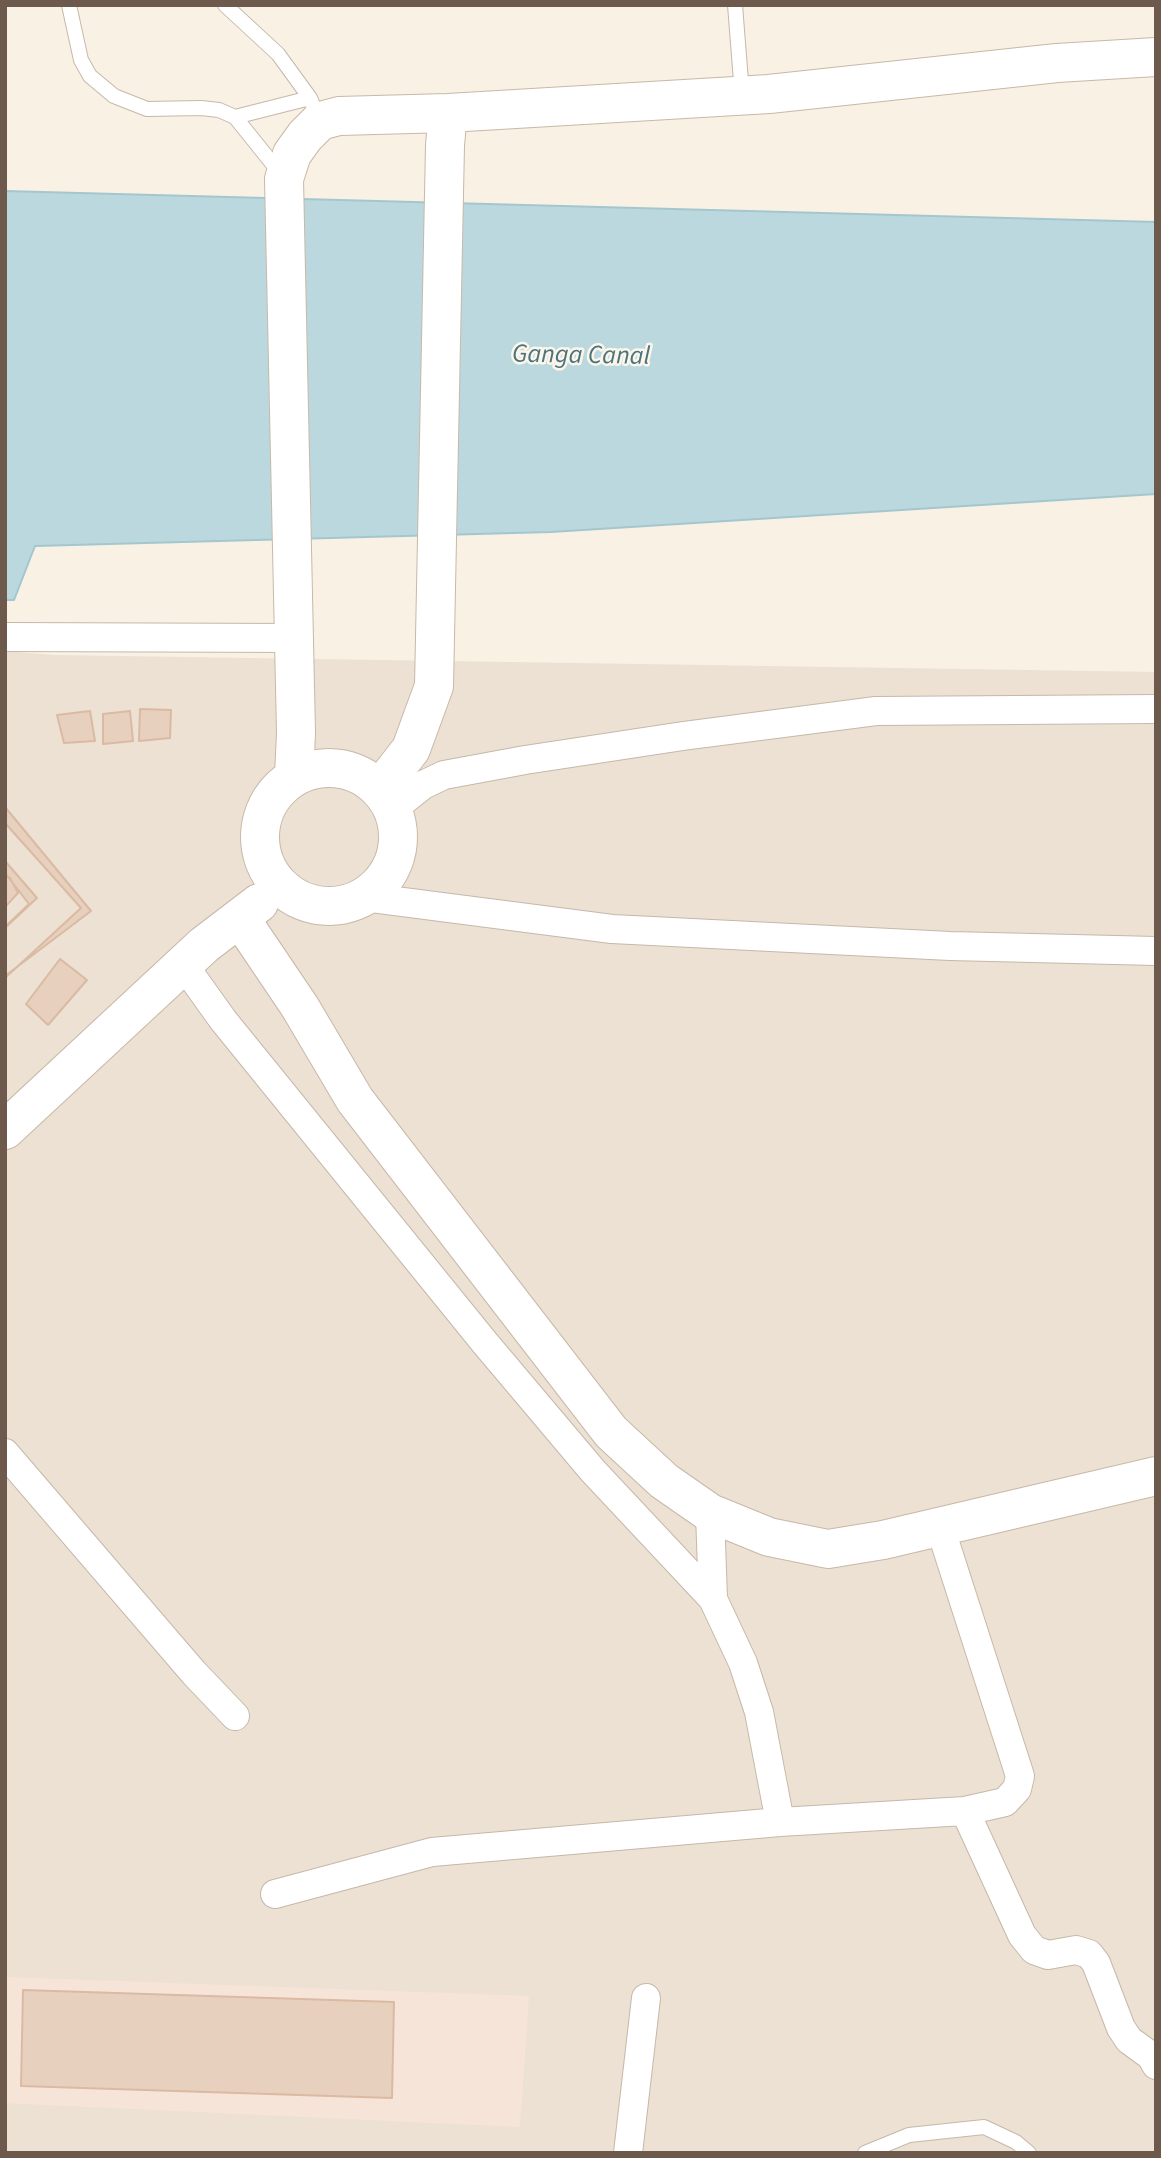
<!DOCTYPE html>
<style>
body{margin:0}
#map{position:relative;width:1161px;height:2158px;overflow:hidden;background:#f8f1e4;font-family:"Source Sans 3",sans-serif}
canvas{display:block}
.frame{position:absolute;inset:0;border:7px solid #6d5a4d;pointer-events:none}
</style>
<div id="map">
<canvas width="1161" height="2158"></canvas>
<div class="frame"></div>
</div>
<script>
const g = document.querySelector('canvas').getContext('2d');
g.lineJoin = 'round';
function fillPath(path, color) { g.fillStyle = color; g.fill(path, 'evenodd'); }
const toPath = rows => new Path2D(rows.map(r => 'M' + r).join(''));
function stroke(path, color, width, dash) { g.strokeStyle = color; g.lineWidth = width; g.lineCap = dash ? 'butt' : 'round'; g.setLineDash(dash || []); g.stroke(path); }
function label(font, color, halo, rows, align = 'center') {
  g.font = font + ' "Source Sans 3",sans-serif'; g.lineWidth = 5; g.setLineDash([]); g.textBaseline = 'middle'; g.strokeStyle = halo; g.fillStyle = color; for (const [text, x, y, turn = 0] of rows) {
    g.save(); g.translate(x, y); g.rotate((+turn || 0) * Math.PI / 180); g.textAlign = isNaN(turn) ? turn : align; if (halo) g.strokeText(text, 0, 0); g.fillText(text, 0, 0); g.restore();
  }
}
fillPath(toPath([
 [5,651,54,655,1156,672,1156,2153,5,2153]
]), '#ece1d2');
fillPath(toPath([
 [5,1977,529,1996,520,2127,5,2103]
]), '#f7e4d9');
const water = toPath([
 [5,191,1156,222,1156,494,551,532,35,546,14,600,5,600,5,191]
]);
fillPath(water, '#bcd8df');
stroke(water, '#a3c6cf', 2);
const building = toPath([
 [140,709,171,710,170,738,139,741,140,709],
 [90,711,95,741,64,743,57,715,90,711],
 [130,711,133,741,103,744,103,714,130,711],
 [5,807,91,911,5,976,5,927,29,904,5,873,5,807],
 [5,823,81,908,5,978,5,928,37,898,5,861,5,823],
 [5,876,10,878,18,893,5,907,5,876],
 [60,959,87,980,48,1025,26,1004,60,959],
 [23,1990,394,2002,392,2098,21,2086,23,1990]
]);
fillPath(building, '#e8d0be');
stroke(building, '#dabaa2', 2);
const lane = toPath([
 [69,5,81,60,90,76,114,96,147,109,201,108,219,110,235,117,280,173],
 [225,5,278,54,310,98,319,120],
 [735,5,742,94],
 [235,117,310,98],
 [865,2153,909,2135,984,2127,1016,2142,1029,2153]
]);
const street = toPath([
 [5,637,293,638],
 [393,809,423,785,444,775,525,760,683,736,876,711,1156,709],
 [364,897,612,929,950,946,1156,951],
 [183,964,223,1020,485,1343,593,1471,713,1599,743,1663,759,1712,780,1822],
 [5,1453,194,1673,235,1716],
 [710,1513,713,1599],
 [965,1811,1022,1935,1034,1950,1048,1955,1076,1950,1089,1954,1096,1963,1121,2028,1129,2040,1151,2056,1156,2065],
 [275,1894,432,1852,780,1822,965,1811,1005,1802,1017,1789,1020,1776,940,1527],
 [628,2153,646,1998]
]);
const secondary = toPath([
 '260 837a69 69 0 1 1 138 0a69 69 0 1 1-138 0Z',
 [294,776,296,733,284,179,292,154,305,136,320,121,339,116,448,113,769,94,1057,63,1156,57],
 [380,789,411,749,434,686,445,145,448,113],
 [240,918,300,1007,355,1100,611,1432,664,1481,710,1513,769,1537,828,1549,883,1540,1156,1476],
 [5,1130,204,945,259,903]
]);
stroke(lane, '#c6b8aa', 16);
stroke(street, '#c6b8aa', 30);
stroke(secondary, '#c8b8a8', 40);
stroke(lane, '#fff', 14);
stroke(street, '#fff', 28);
stroke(secondary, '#fff', 38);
label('italic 26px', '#4b737e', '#fcf6ea', [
 ["Ganga Canal",581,357,1]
]);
</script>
